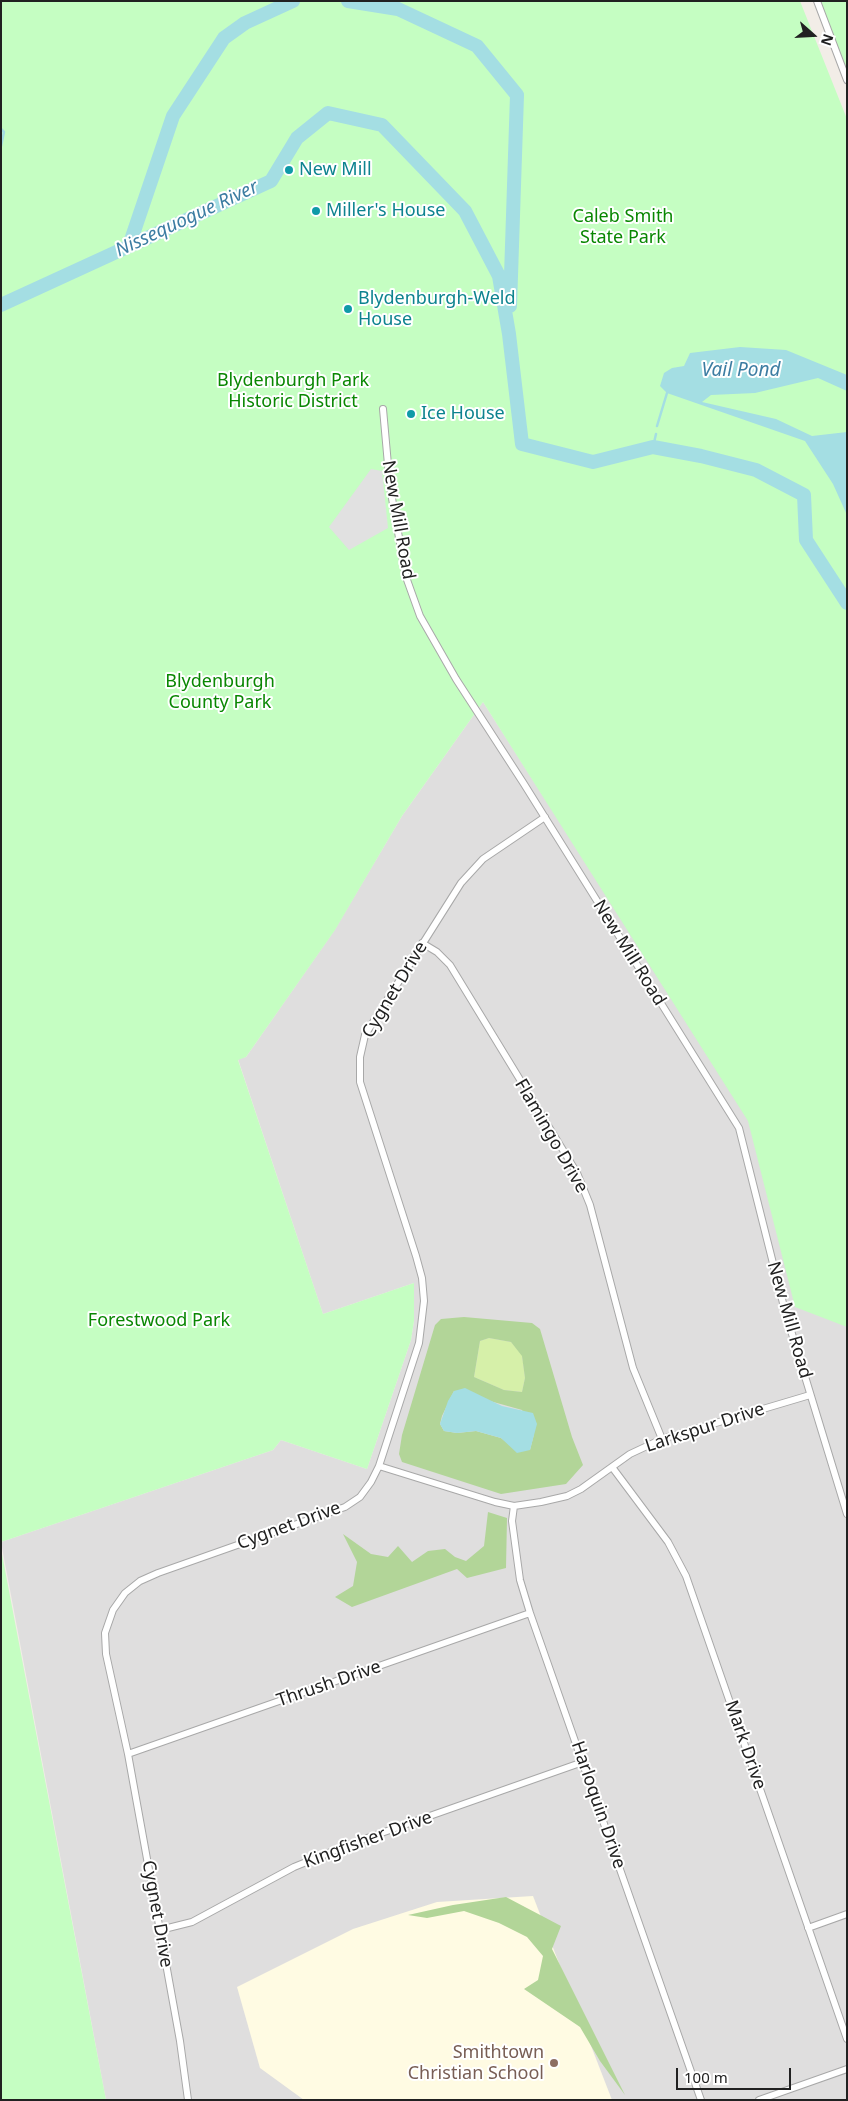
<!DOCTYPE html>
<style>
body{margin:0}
#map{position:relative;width:848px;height:2101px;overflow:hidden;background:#f2ede7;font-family:"Noto Sans",sans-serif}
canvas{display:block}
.frame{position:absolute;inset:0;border:2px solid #212121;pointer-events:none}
.north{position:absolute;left:788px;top:10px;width:50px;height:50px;-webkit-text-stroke:4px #fff;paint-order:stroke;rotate:109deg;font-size:14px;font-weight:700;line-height:20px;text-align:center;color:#212121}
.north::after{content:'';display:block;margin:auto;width:18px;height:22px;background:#212121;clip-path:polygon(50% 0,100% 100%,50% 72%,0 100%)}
.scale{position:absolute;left:676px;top:2068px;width:115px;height:22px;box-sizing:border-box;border:2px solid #212121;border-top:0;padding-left:6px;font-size:15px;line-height:18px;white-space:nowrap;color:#212121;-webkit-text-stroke:4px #fff;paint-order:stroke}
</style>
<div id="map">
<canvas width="848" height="2101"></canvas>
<div class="frame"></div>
<div class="north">N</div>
<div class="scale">100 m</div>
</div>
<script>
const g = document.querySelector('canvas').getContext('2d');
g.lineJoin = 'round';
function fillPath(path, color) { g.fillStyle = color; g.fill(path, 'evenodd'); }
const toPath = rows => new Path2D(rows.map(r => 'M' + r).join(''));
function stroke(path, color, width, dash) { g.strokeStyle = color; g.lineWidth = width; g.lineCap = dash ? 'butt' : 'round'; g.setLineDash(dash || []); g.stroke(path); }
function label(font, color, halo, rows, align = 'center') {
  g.font = font + ' "Noto Sans",sans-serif'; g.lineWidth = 4; g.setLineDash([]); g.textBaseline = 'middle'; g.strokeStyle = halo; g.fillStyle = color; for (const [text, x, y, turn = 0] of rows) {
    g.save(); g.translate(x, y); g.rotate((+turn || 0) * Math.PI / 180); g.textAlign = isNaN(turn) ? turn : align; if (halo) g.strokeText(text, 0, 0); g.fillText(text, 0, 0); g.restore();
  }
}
fillPath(toPath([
 [483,702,755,1127,847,1298,847,2100,106,2100,1,1542,273,1450,281,1440,367,1469,411,1340,414,1321,414,1283,323,1314,238,1059,246,1057,334,931,402,816]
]), '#dfdede');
fillPath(toPath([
 [533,1896,612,2100,304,2100,260,2068,237,1987,353,1929,437,1902]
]), '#fffbe3');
fillPath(toPath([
 [489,1338,511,1342,522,1355,525,1378,522,1392,504,1390,474,1377,480,1341]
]), '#d6f0a9');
fillPath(toPath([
 [464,1317,532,1323,540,1329,572,1437,583,1465,566,1484,501,1494,402,1462,399,1454,402,1435,435,1325,441,1319],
 [489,1338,511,1342,522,1356,525,1378,522,1392,504,1390,474,1377,480,1341],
 [454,1391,522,1410,534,1434,530,1450,512,1447,501,1438,476,1431,457,1433,444,1431,440,1424,442,1416],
 [488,1512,507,1518,506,1568,467,1578,457,1569,352,1607,335,1597,353,1586,357,1562,343,1534,371,1554,388,1557,398,1546,412,1562,428,1551,445,1549,455,1557,466,1561,484,1546],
 [506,1897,561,1926,552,1949,625,2095,600,2061,580,2027,524,1989,538,1980,543,1956,527,1937,499,1923,464,1911,427,1918,408,1915,453,1905]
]), '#b2d598');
fillPath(toPath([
 [1,1,800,1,847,119,847,1327,795,1307,748,1121,483,702,402,816,335,930,246,1057,238,1060,323,1314,414,1283,414,1321,411,1340,367,1469,281,1440,273,1450,1,1542],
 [820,1,847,1,847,71],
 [1,1549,106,2100,1,2100]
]), '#c5fec2');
fillPath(toPath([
 [371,469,382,471,388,528,349,550,329,527]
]), '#e1e1e1');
fillPath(toPath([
 [740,347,786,350,847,375,847,391,818,378,755,393,711,395,702,402,776,419,812,436,847,432,847,515,833,484,805,441,667,393,660,386,664,373,672,368,684,366,690,353],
 [465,1388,502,1406,533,1413,537,1424,530,1450,517,1453,501,1438,476,1431,457,1433,444,1431,440,1424,448,1401,454,1391]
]), '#a4dee3');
stroke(toPath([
 [1,129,4,132,1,146],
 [657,426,667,393],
 [653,447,656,434]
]), '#a4dee3', 2.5);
stroke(toPath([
 [348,1,398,9,477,46,517,95,510,306],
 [129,246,173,116,224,38,245,23,293,1],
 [1,305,271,181,297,138,328,113,382,125,465,211,499,276,509,334,522,444,593,462,653,447,701,456,756,470,804,495,806,540,847,603]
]), '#a4dee3', 14);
const street = toPath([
 [817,1,847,80],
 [383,409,390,487,406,577,420,616,456,679,524,784,739,1128,785,1311,847,1514],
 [422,943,437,952,450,965,577,1173,590,1205,633,1368,662,1439],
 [379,1466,495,1502,514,1506,541,1502,567,1496,581,1489,630,1454,662,1439,810,1395],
 [612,1467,668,1542,686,1576,847,2039],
 [514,1506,512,1521,520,1580,530,1613,701,2100],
 [128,1754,530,1613],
 [808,1928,847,1914],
 [160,1930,192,1922,294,1867,353,1843,583,1762],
 [188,2100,180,2041,128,1754,106,1654,105,1633,113,1610,125,1593,140,1581,158,1573,345,1507,360,1497,371,1482,379,1466,419,1343,424,1301,422,1278,416,1256,360,1082,360,1057,365,1035,461,883,483,859,545,817],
 [759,2100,847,2069]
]);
stroke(street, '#a8a8a8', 8);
stroke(street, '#fff', 6);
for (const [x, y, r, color] of [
 [289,170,5,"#0f9aa8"],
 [316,211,5,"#0f9aa8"],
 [348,309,5,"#0f9aa8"],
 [411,414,5,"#0f9aa8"],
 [554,2063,5,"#8d6e63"]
]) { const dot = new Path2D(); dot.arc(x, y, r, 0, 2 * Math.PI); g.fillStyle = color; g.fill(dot); stroke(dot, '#fff', 2); }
label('18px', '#0d838f', '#fff', [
 ["New Mill",299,170],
 ["Miller's House",326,211],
 ["Blydenburgh-Weld",358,299],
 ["House",358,320],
 ["Ice House",421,414]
], 'left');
label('18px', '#098702', '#fff', [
 ["Caleb Smith",623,217],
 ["State Park",623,238],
 ["Blydenburgh Park",293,381],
 ["Historic District",293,402],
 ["Blydenburgh",220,682],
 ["County Park",220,703],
 ["Forestwood Park",159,1321]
]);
label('18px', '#212121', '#fff', [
 ["New Mill Road",398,520,80],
 ["New Mill Road",629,953,58],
 ["Cygnet Drive",395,990,-59],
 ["Flamingo Drive",551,1136,60],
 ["New Mill Road",789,1320,74],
 ["Larkspur Drive",705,1428,-18],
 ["Cygnet Drive",289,1526,-20],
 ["Thrush Drive",329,1684,-19],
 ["Mark Drive",745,1745,71],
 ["Harloquin Drive",598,1805,71],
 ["Kingfisher Drive",368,1840,-20],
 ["Cygnet Drive",157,1914,80]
]);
label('18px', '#785e54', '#fff', [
 ["Smithtown",544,2053],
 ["Christian School",544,2074]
], 'right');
label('italic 19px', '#3c7da2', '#fff', [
 ["Nissequogue River",187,219,-25],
 ["Vail Pond",741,371]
]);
</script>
